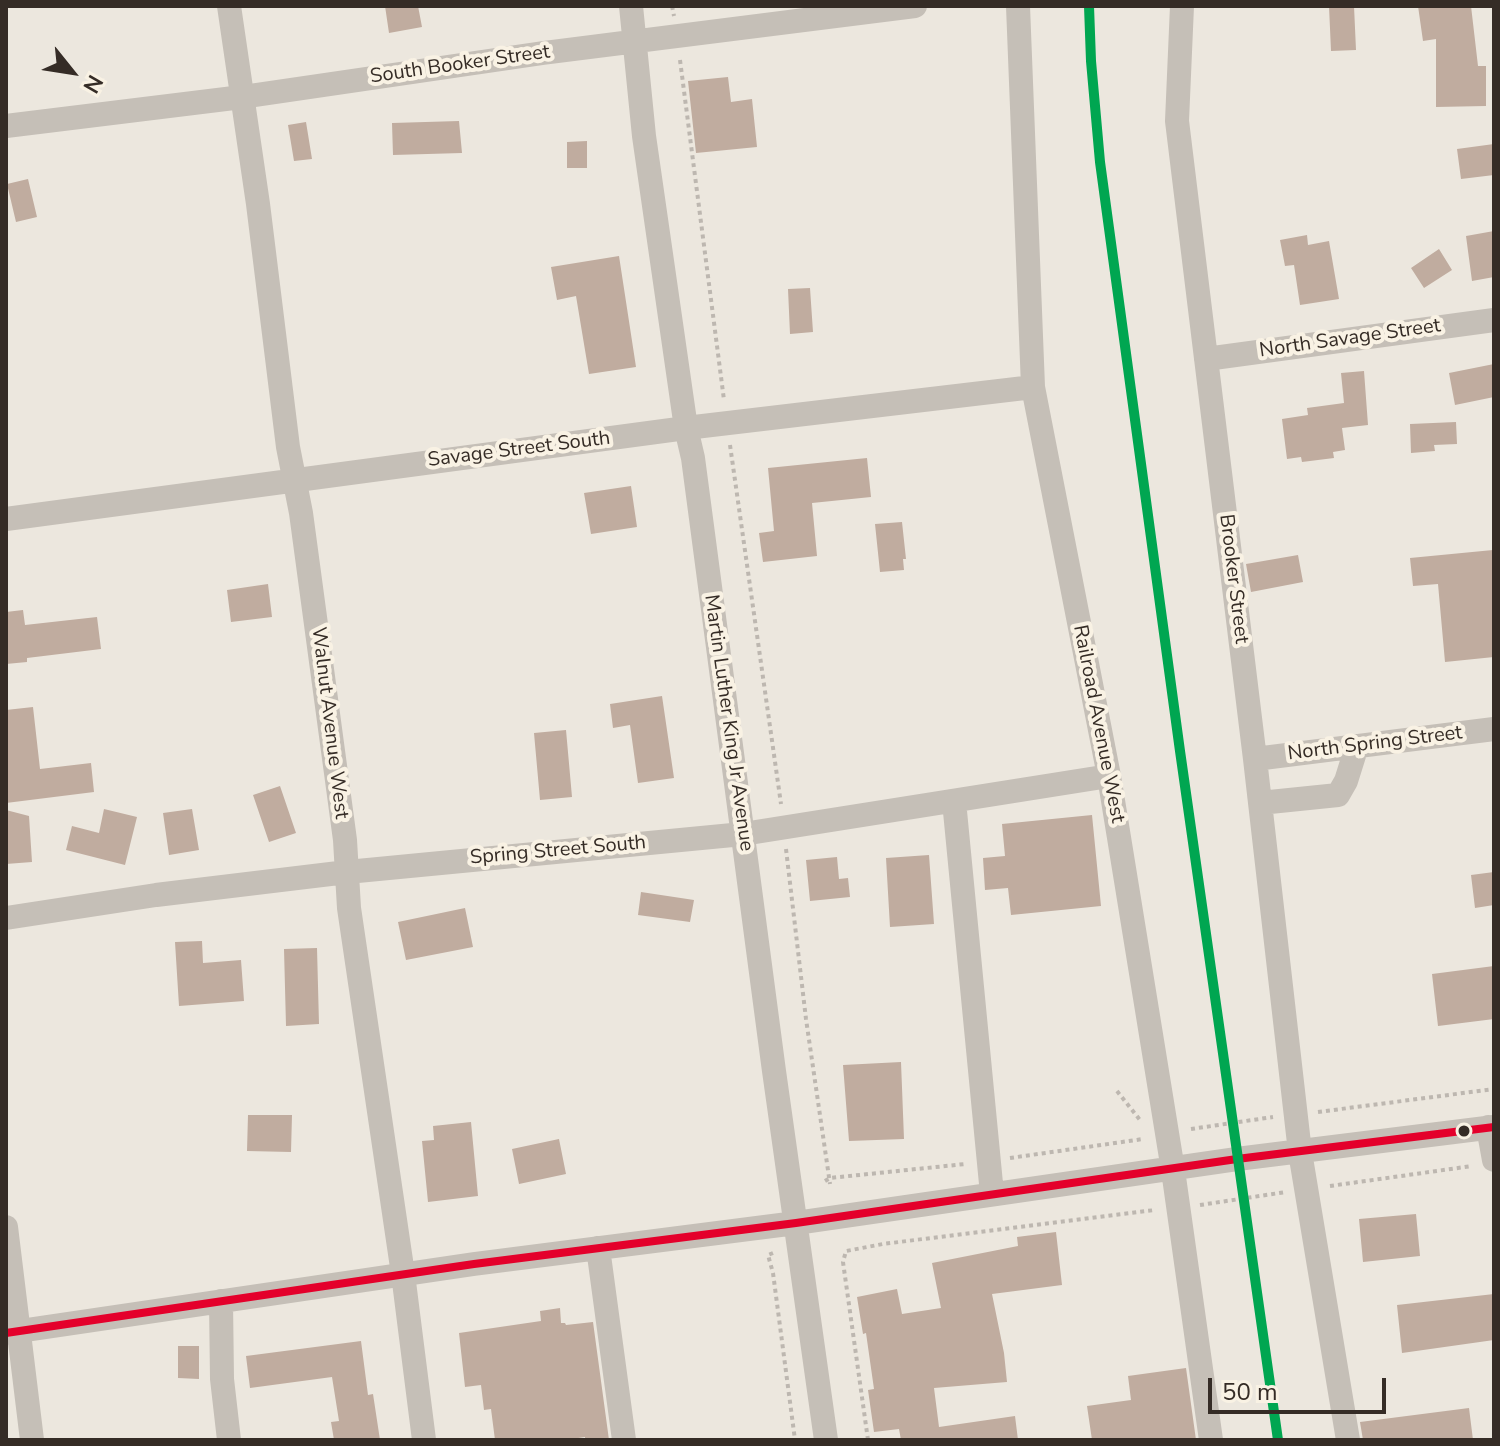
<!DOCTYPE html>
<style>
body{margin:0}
#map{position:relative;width:1500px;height:1446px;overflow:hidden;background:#ece7de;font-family:"Nunito Sans",sans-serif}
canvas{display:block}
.frame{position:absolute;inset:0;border:8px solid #352c26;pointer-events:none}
.north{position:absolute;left:32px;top:32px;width:80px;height:80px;-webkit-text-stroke:6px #f9f2e4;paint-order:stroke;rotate:120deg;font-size:22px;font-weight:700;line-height:32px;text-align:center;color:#352c26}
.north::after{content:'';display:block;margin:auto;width:28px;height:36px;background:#352c26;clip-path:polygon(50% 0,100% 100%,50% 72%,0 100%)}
.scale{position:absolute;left:1208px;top:1378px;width:178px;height:36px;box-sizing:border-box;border:4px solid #352c26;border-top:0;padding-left:10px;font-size:24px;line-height:28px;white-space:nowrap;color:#352c26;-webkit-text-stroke:6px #f9f2e4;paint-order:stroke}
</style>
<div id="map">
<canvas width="1500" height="1446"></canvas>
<div class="frame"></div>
<div class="north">N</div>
<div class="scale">50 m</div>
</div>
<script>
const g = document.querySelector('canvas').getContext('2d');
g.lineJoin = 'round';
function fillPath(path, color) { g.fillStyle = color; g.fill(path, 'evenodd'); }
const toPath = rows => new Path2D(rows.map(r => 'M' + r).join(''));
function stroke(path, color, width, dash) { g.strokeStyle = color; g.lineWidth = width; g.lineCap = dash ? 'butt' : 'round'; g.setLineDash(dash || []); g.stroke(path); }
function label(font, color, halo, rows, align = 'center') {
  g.font = font + ' "Nunito Sans",sans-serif'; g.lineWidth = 8; g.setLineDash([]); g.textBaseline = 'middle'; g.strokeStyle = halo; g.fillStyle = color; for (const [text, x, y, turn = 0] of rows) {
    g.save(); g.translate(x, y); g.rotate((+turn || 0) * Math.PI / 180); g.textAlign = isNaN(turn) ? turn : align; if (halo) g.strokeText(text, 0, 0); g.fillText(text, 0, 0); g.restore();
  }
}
fillPath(toPath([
 [385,6,418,6,422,27,389,33],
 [1329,6,1354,6,1356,50,1331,51],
 [1418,6,1471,6,1478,66,1486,66,1486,106,1436,107,1436,39,1423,41],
 [728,77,731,102,752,99,757,147,696,153,688,81],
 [459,121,462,153,393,155,392,123],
 [306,122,312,159,294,161,288,125],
 [587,141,587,168,567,168,567,142],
 [1494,144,1494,175,1461,179,1457,149],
 [28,179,37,217,16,222,7,184],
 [1494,231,1494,277,1472,281,1466,236],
 [1307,235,1308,245,1329,241,1339,299,1300,305,1294,265,1285,266,1280,240],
 [1439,249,1452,270,1424,288,1411,268],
 [619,256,636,367,589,374,576,296,557,300,551,267],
 [810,288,813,332,790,334,788,289],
 [1494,364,1494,397,1455,405,1449,373],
 [1364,371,1368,425,1342,428,1345,450,1333,452,1334,458,1302,462,1301,457,1287,459,1282,419,1308,415,1307,408,1344,403,1341,373],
 [1456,422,1457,444,1434,445,1435,451,1411,453,1410,424],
 [867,458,871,497,812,503,817,556,763,562,759,533,774,531,768,468],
 [631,486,637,527,591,534,584,493],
 [902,522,906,559,903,559,904,570,880,572,875,524],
 [1493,550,1494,657,1445,662,1438,584,1413,586,1410,558],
 [1298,555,1303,582,1251,592,1246,564],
 [268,584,272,617,231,622,227,590],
 [23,610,25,625,97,617,101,649,27,658,27,662,6,664,6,612],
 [662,696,674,778,638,783,630,725,613,728,610,704],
 [33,707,40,769,91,763,94,792,6,803,6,710],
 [566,730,572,797,540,800,534,733],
 [280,786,296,833,269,842,253,795],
 [104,809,137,817,125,865,66,850,72,826,99,833],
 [192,809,199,850,169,855,163,813],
 [6,810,29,816,32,862,6,864],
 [1092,815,1101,906,1011,915,1008,888,985,890,983,858,1005,856,1002,824],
 [929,855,934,924,890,927,886,858],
 [837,857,839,879,848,878,850,897,810,901,806,860],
 [1494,872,1494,905,1475,908,1471,875],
 [641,892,694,900,690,922,638,915],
 [465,908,473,947,406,960,398,922],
 [202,941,203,963,241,960,244,1001,179,1006,175,942],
 [317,948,319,1024,286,1026,284,949],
 [1494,966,1494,1019,1438,1026,1432,974],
 [901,1062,904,1139,849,1141,843,1065],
 [248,1115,292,1115,291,1152,247,1151],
 [471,1122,478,1196,428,1202,422,1141,434,1140,433,1126],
 [559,1139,566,1174,519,1184,512,1149],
 [1416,1214,1420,1256,1363,1262,1359,1219],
 [1056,1232,1062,1285,992,1294,1004,1353,1007,1382,934,1388,939,1427,1015,1416,1018,1440,901,1440,899,1429,874,1432,868,1390,874,1389,866,1333,863,1334,857,1297,897,1289,902,1314,941,1308,932,1263,1018,1246,1017,1237],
 [1494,1294,1494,1340,1402,1353,1397,1305],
 [560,1308,561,1323,565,1323,566,1325,593,1322,609,1440,585,1440,585,1437,565,1440,495,1440,491,1409,484,1410,481,1385,465,1387,459,1333,541,1321,540,1311],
 [361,1341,368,1395,373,1394,380,1440,334,1440,331,1422,339,1421,332,1377,250,1388,246,1356],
 [178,1346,199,1346,199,1379,178,1378],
 [1186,1368,1196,1440,1092,1440,1087,1406,1131,1400,1128,1376],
 [1469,1408,1473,1440,1363,1440,1360,1422]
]), '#c0ac9f');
stroke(toPath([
 [672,6,674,16],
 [680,60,724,400],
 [730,445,781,804],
 [786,849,806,1019,830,1184],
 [1117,1091,1140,1120],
 [1318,1112,1494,1089],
 [1191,1129,1273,1117],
 [1010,1158,1143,1139],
 [825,1181,830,1178,965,1164],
 [1330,1186,1472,1166],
 [1200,1205,1286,1192],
 [773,1253,768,1255,773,1273,795,1440],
 [868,1440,843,1262,846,1251,883,1244,1155,1210]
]), '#bdb7b0', 4, [4, 4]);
stroke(toPath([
 [229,6,258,204,288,447,301,513,345,840,349,908,403,1274,424,1440],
 [631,6,644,136,686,428,693,458,774,1071,826,1440],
 [1018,6,1033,387,1109,776,1173,1170,1211,1440],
 [1182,6,1177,121,1255,759,1300,1152,1348,1440],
 [6,126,242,97,543,53,915,6],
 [1206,359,1494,320],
 [6,519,686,428,1033,387],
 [1255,759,1494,729],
 [954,801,992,1194],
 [1260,803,1338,795,1346,781,1357,746],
 [6,918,156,895,347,872,743,834,1109,776],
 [1488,1127,1494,1160],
 [6,1227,32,1440],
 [598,1248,624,1440],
 [221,1301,222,1379,229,1440],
 [6,1333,474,1264,796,1223,1237,1159,1494,1127]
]), '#c5bfb7', 24);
stroke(toPath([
 [6,1333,474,1264,796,1223,1237,1159,1494,1127]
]), '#e4002b', 8);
stroke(toPath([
 [1089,6,1091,61,1100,162,1180,751,1278,1440]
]), '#00a651', 10);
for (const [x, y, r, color] of [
 [1464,1131,7,"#352c26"]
]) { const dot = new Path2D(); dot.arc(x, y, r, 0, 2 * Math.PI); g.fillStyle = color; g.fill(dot); stroke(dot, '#f9f2e4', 3); }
label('20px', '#352c26', '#f9f2e4', [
 ["South Booker Street",460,65,-8],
 ["North Savage Street",1350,339,-8],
 ["Savage Street South",519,450,-7],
 ["Brooker Street",1233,579,83],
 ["Walnut Avenue West",329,723,83],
 ["Martin Luther King Jr Avenue",728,723,82],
 ["Railroad Avenue West",1098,724,79],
 ["North Spring Street",1375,744,-7],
 ["Spring Street South",558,851,-5]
]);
</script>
